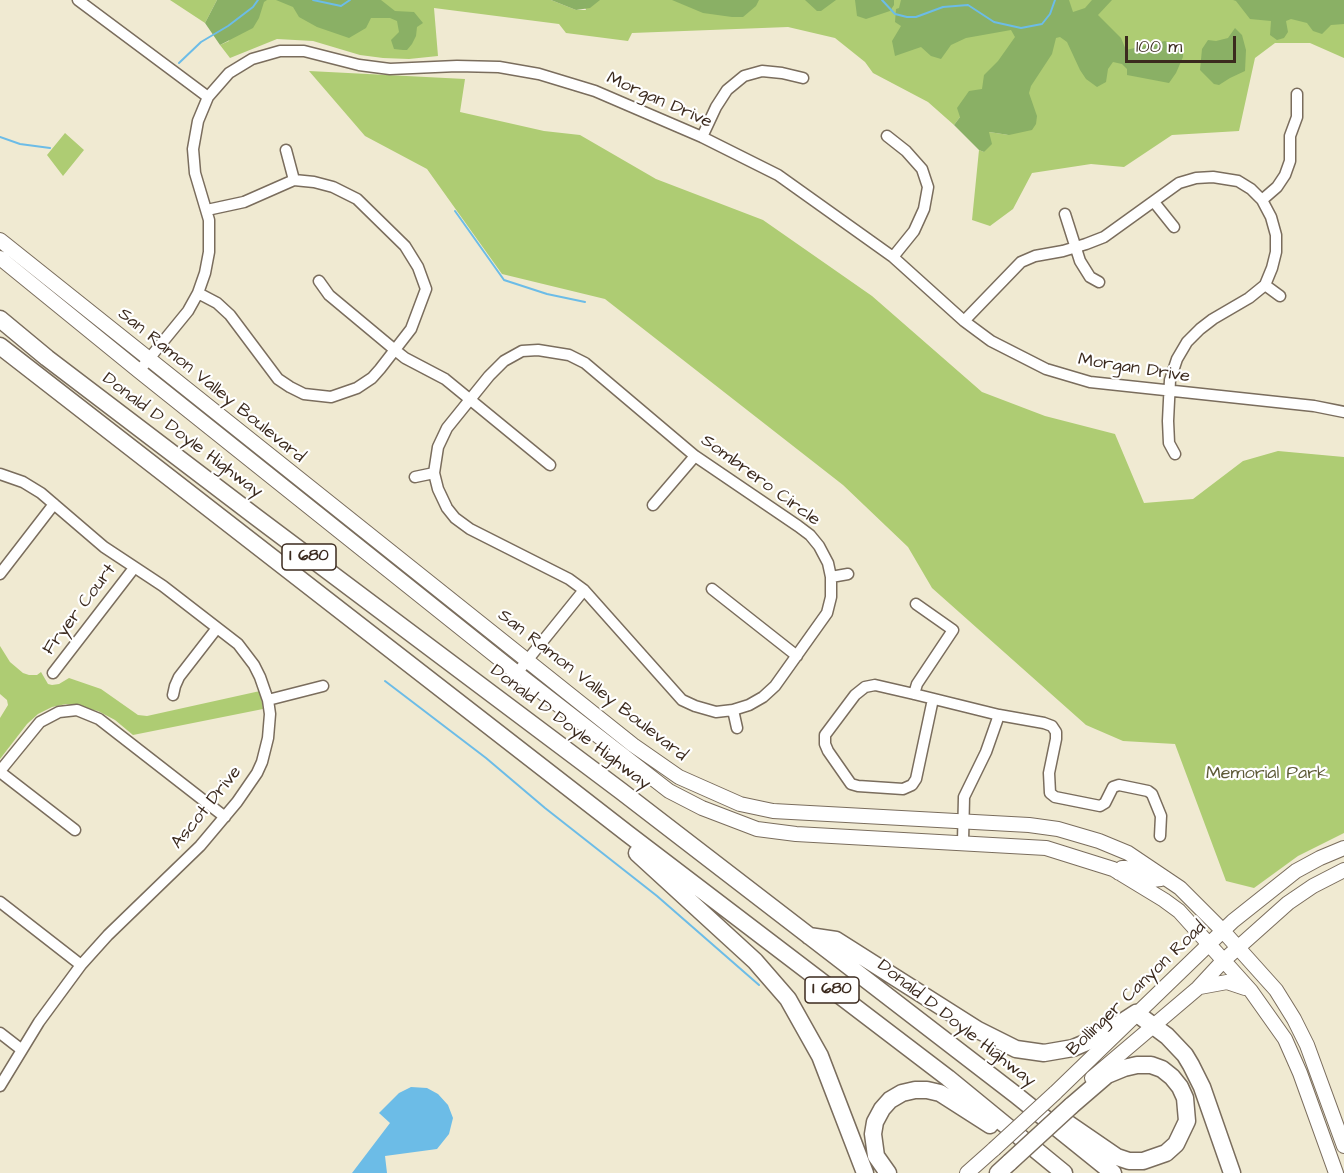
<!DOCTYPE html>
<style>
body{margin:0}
#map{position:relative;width:1344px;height:1173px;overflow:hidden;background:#f0ead2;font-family:"Architects Daughter",sans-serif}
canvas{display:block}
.scale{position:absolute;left:1125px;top:36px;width:111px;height:27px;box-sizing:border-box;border:3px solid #3b2a1e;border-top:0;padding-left:8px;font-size:18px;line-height:21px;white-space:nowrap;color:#3b2a1e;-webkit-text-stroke:4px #fff;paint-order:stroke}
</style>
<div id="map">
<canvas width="1344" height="1173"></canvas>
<div class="scale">100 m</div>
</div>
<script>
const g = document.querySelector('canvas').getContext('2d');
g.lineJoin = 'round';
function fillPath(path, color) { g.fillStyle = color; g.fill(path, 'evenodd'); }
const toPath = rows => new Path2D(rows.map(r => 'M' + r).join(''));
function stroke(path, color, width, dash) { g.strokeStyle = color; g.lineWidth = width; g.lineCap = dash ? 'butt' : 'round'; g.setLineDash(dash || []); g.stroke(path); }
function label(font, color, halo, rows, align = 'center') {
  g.font = font + ' "Architects Daughter",sans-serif'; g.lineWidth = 4.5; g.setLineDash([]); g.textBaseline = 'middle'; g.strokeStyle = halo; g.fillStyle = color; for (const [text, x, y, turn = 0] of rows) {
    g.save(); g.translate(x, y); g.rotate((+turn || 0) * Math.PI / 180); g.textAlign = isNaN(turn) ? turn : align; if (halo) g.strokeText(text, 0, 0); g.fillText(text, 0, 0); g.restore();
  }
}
fillPath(toPath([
 [170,0,217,0,205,23],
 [238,0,551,0,576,10,586,10,582,0,1344,0,1344,58,1310,43,1275,43,1255,58,1239,131,1172,135,1124,167,1091,164,1032,173,1013,209,990,226,972,220,979,150,984,152,989,132,1009,135,960,117,954,125,928,102,873,73,865,62,835,38,788,27,632,33,628,41,566,33,559,24,434,8,438,56,409,59,383,58,360,55,313,41,277,39,230,58,220,45,229,41],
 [309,71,465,79,460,112,544,131,580,135,656,179,763,220,872,296,982,392,1045,416,1115,434,1144,503,1193,499,1243,461,1278,451,1344,457,1344,833,1298,856,1254,888,1226,881,1175,744,1123,741,1086,725,932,588,908,547,843,485,605,299,502,274,427,169,365,136],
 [65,133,84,150,63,176,47,155],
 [0,646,10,662,23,673,29,675,37,675,41,672,48,684,52,685,59,684,69,678,101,689,138,715,147,716,260,691,263,709,133,735,115,720,98,711,66,704,52,707,38,714,27,724,0,759,0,718,8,705,7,700,0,694]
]), '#aecc73');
fillPath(toPath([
 [217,0,267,0,264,2,259,18,253,28,220,45,205,23],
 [276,0,381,0,395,11,414,12,423,23,417,27,416,36,412,44,407,50,403,50,394,49,391,40,399,32,397,21,390,18,371,18,366,28,349,38,317,27,299,17,293,7],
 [551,0,600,0,590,8,576,10],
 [672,0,759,0,756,6,743,17,732,17,703,13],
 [805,0,836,0,821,11,817,11],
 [855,0,894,0,894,5,890,11,866,19,857,16],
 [901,0,1069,0,1073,12,1085,8,1092,0,1112,0,1098,15,1121,38,1126,50,1165,41,1183,49,1183,57,1176,73,1169,83,1127,75,1127,69,1122,64,1113,62,1108,69,1106,82,1097,87,1086,79,1080,70,1067,42,1060,37,1056,38,1052,54,1031,86,1029,93,1037,116,1036,124,1032,130,1009,135,989,132,992,144,984,152,979,150,954,125,960,117,957,108,969,91,982,89,984,75,998,61,1015,37,1011,30,966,38,951,45,941,59,931,56,921,47,895,56,892,41,901,26,895,22,896,9,899,8],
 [1233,0,1344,0,1344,24,1331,25,1322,34,1313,31,1307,23,1291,19,1286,21,1288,32,1284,38,1277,40,1270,35,1271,21,1250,19,1236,1],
 [1235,28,1242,35,1246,50,1245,71,1230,78,1219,85,1214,84,1200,70,1202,49,1208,40,1216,41,1228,38]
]), '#8ab065');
fillPath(toPath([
 [411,1087,427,1088,438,1094,448,1105,453,1118,449,1134,437,1149,385,1156,387,1173,352,1173,390,1123,379,1113,399,1093]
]), '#6cbce7');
stroke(toPath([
 [313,0,341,6,350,0],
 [882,0,895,14,907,17,916,17,943,7,968,5,994,22,1021,28,1042,24,1050,14,1055,0],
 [179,63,201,42,228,26,253,7,258,0],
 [0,137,20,144,50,148],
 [455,211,504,280,547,294,585,302],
 [385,681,486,758,545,808,657,896,759,985]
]), '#6cbce7', 2);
const minor = toPath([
 [78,0,208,97],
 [887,136,906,151,922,169,928,187,924,209,914,231,893,257],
 [702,137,716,107,727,90,744,76,762,71,782,73,803,78],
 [286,150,294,180],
 [1262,200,1277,187,1285,175,1290,161,1290,136,1297,117,1297,94],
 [1154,202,1174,227],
 [1065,214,1080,261,1090,277,1099,282],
 [319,281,329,295,395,350,405,358,445,379,550,465],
 [1265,285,1280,296],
 [198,293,217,303,230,315,278,379,290,387,304,394,331,397,357,388,372,378,380,369,411,329,426,289,418,267,405,246,357,199,333,187,314,182,294,180,244,202,207,210],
 [964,321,1021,262,1035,256,1063,251,1086,244,1104,237,1179,183,1196,178,1213,177,1238,181,1251,189,1262,200,1271,217,1276,235,1276,252,1272,268,1265,285,1249,298,1213,319,1200,329,1187,342,1177,359,1170,380,1168,421,1169,443,1175,454],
 [538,350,569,355,585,363,695,456,798,526,810,535,819,546,828,563,831,577,831,597,827,613,775,686,763,697,749,705,733,710,716,712,695,706,682,700,584,590,569,579,470,529,455,518,447,508,438,489,434,473,438,447,447,428,489,376,504,361,522,351,538,350],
 [139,371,188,311,198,293,205,273,209,252,209,220,195,173,193,149,198,121,208,97,229,73,252,59,280,51,304,51,359,65,390,69,457,66,499,67,539,74,595,91,702,137,778,175,893,257,964,321,991,341,1046,369,1090,382,1314,406,1344,412],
 [0,474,23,482,41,493,104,547,163,586,238,644,254,665,260,677,268,700,270,714,268,738,262,762,257,773,237,802,200,846,108,935,81,965,39,1022,0,1086],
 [415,477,434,473],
 [653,505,695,456],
 [0,574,54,504],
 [831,577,848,574],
 [712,589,797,656],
 [53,673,134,568],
 [517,673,584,590],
 [914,694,917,684,953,630,916,604],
 [173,695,175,686,179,677,217,628],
 [933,699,916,779,912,785,903,789,858,786,851,784,828,751,825,744,825,735,855,695,865,687,875,685,914,694,999,715],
 [268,700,323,686],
 [733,710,737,728],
 [0,771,40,722,59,712,77,710,99,719,225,817],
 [0,772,75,830],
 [963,842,964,797,986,752,999,715,1044,723,1052,726,1056,732,1056,739,1049,773,1050,793,1055,797,1100,806,1105,803,1113,787,1119,785,1148,791,1152,794,1161,816,1160,836],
 [0,902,81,965],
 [0,1033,22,1050]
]);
const major = toPath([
 [0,240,633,745,679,777,740,804,773,811,1029,825,1058,829,1099,841,1128,853,1180,888,1223,931,1276,990,1294,1019,1307,1045,1344,1146],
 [0,258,139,371,517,673,669,791,702,808,757,829,796,834,1046,848,1113,869,1164,900,1179,911,1251,991,1285,1039,1300,1073,1336,1173],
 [1119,873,1122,868,1126,868,1152,880,1161,879],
 [1200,987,1227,982,1245,988],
 [1092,1078,1198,988,1223,961,1288,903,1313,886,1344,870],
 [1055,1093,1233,921,1296,871,1320,858,1344,848],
 [967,1173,994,1149]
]);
const highway = toPath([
 [0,319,47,358,256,517,621,791,1016,1095,1113,1173],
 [0,346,628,834,948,1078,1064,1173],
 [637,853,755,961,788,999,820,1056,865,1173],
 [809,936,836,940,978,1030,1016,1049,1044,1053,1073,1048,1099,1037,1136,1013,1167,1036,1185,1055,1191,1065,1202,1087,1232,1173],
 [1066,1122,1117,1157,1129,1161,1143,1161,1166,1153,1176,1144,1187,1121,1185,1098,1180,1087,1172,1077,1162,1069,1151,1065,1137,1065,1124,1068,1107,1075,1071,1106],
 [888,1173,876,1156,873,1134,875,1122,882,1109,890,1100,902,1093,915,1090,927,1090,940,1093,990,1125],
 [998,1173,1010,1162]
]);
stroke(minor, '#7a6d5d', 13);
stroke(major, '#7a6d5d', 16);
stroke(highway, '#7a6d5d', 19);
stroke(minor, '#fff', 10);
stroke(major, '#fff', 14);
stroke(highway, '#fff', 16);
const majorBridge = toPath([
 [994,1149,1055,1093]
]);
const highwayBridge = toPath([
 [1010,1162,1071,1106]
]);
stroke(majorBridge, '#7a6d5d', 16, []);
stroke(highwayBridge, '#7a6d5d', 19, []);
stroke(majorBridge, '#fff', 14);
stroke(highwayBridge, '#fff', 16);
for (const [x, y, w] of [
 [309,557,54],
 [832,990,54]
]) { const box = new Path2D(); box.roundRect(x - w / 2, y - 13, w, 26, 4.5); g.fillStyle = '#fff'; g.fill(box); stroke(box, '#3b2a1e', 1.5); }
label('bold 16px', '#3b2a1e', null, [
 ["I 680",309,557],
 ["I 680",832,990]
]);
label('18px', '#3b2a1e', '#fff', [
 ["Morgan Drive",659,101,24],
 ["Morgan Drive",1134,369,9],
 ["San Ramon Valley Boulevard",211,386,39],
 ["Donald D Doyle Highway",182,436,37],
 ["Sombrero Circle",760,481,36],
 ["Fryer Court",80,610,-53],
 ["San Ramon Valley Boulevard",592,686,38],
 ["Donald D Doyle Highway",570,728,37],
 ["Ascot Drive",207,808,-51],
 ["Bollinger Canyon Road",1137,989,-44],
 ["Donald D Doyle Highway",956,1024,38]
]);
label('18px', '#5e5b38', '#fff', [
 ["Memorial Park",1267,774]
]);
</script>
